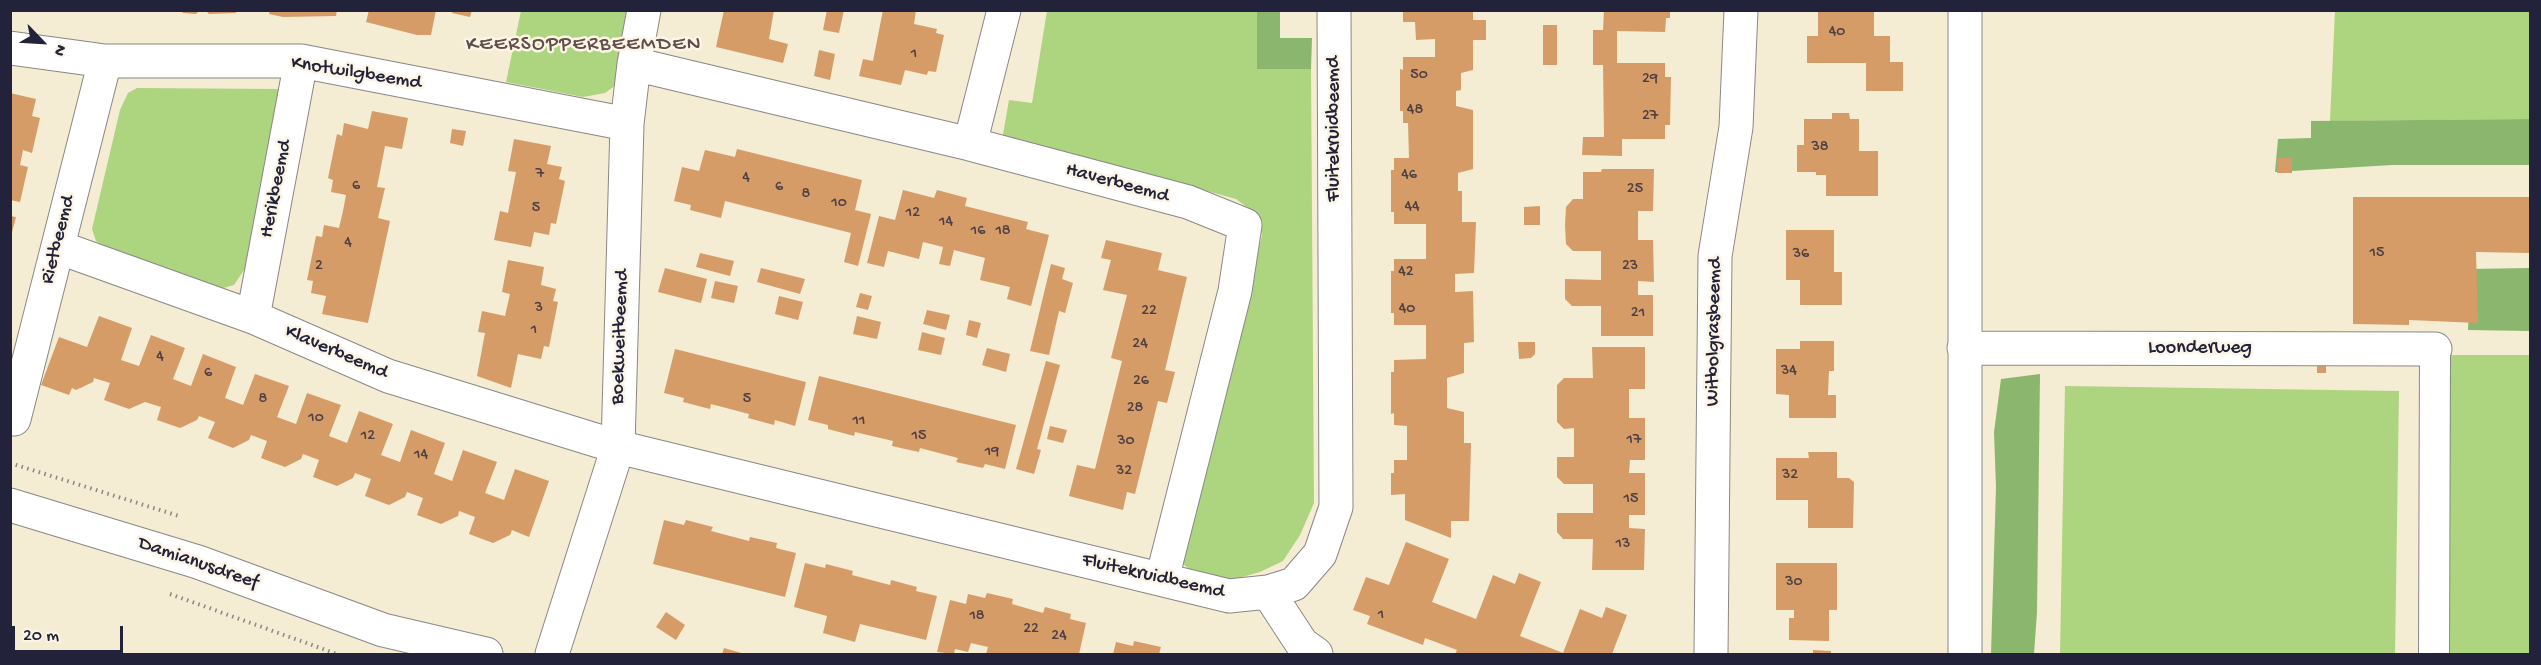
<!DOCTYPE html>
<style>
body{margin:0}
#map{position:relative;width:2541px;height:665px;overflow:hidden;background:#f4ecd3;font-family:"Gochi Hand",sans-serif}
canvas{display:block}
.frame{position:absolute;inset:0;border:12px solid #22223b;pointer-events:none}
.north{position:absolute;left:12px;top:12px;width:60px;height:60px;-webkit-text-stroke:4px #fcf5e5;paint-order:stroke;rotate:115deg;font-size:16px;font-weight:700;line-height:24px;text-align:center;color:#22223b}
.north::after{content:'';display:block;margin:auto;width:21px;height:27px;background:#22223b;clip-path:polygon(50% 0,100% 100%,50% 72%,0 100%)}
.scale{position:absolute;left:12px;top:626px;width:111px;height:27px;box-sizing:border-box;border:3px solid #22223b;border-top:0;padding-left:8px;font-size:18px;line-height:21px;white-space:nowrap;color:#22223b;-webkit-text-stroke:4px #fcf5e5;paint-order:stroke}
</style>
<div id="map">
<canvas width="2541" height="665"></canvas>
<div class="frame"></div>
<div class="north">N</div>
<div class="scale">20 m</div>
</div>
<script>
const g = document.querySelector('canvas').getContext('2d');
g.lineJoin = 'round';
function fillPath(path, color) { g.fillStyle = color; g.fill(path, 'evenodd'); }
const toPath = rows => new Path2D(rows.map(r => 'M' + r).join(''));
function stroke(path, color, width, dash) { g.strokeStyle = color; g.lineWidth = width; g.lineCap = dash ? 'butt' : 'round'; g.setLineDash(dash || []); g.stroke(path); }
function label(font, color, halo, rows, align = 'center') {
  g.font = font + ' "Gochi Hand",sans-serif'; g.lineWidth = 5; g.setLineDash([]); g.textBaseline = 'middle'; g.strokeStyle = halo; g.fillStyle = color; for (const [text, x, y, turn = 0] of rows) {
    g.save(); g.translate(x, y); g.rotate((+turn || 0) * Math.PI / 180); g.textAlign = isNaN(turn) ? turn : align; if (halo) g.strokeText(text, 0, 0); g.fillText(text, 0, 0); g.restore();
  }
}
fillPath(toPath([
 [521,11,629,11,616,85,605,93,583,97,506,82],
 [1047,11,1257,11,1257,69,1311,69,1314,503,1300,535,1283,561,1260,572,1231,580,1197,576,1182,563,1262,235,1257,215,1236,199,1043,146,1024,150,1001,146,1009,100,1032,103],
 [2335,11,2530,11,2530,119,2330,121],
 [137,88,279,89,283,116,246,267,234,285,220,289,112,252,96,241,92,229,120,110,128,93],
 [2447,355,2530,355,2530,654,2448,654],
 [2065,386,2399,391,2395,654,2060,654]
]), '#add47e');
fillPath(toPath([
 [1257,11,1280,11,1280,38,1312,38,1311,69,1257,69],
 [2530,119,2530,165,2392,165,2275,172,2278,139,2311,138,2311,121],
 [2530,268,2530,331,2468,330,2470,269],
 [2040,374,2037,612,2034,654,1991,654,1996,487,1994,432,2001,379]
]), '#8ab66d');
fillPath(toPath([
 [181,10,200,10,196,14,183,13],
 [205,10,236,10,236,13,209,14],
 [270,10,337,10,336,16,283,17,269,14],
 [369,10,436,10,431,35,417,35,366,22],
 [453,10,472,10,470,17,452,13],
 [724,10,774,10,769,39,788,44,783,63,716,47],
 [827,10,844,10,839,33,823,30],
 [883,10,916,10,914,24,937,29,936,33,944,35,936,72,928,71,927,75,905,70,901,85,859,76,863,59,873,61],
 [1403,10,1473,10,1473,20,1486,20,1486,40,1473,40,1473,70,1461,73,1461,90,1456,91,1456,106,1473,110,1473,169,1458,173,1458,191,1462,191,1462,222,1476,222,1474,273,1455,274,1455,292,1473,291,1474,342,1464,343,1464,373,1447,378,1447,408,1464,412,1464,443,1471,443,1469,521,1451,521,1451,538,1405,520,1405,494,1391,495,1391,473,1394,473,1394,460,1407,460,1407,426,1394,425,1394,413,1391,414,1391,372,1394,372,1394,360,1426,359,1426,325,1394,325,1394,313,1391,313,1391,271,1394,271,1394,259,1426,259,1426,224,1394,224,1394,212,1391,212,1391,170,1394,170,1394,158,1409,158,1408,123,1403,123,1403,111,1400,111,1400,69,1403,70,1403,57,1435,57,1435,39,1416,40,1415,22,1403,22],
 [1604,10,1670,10,1670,18,1666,18,1665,32,1617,31,1617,63,1665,63,1665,77,1671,77,1670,125,1665,125,1665,139,1622,139,1622,156,1582,155,1583,137,1604,137,1603,65,1593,65,1593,30,1603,30],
 [1818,10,1874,10,1874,36,1890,36,1890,62,1903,62,1903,91,1866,91,1866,63,1807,63,1807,36,1818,36],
 [1543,25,1557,25,1557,65,1543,65],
 [819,50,835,54,830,80,814,76],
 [10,93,36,99,32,116,40,118,32,153,23,150,20,165,28,167,20,202,10,200],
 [372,111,408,118,402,149,385,146,377,187,385,188,378,218,390,221,368,323,322,314,326,296,311,293,313,281,307,280,316,236,322,237,324,225,339,228,343,211,346,195,331,192,333,180,328,178,337,134,342,136,344,123,368,129],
 [1832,113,1849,113,1850,119,1859,119,1859,151,1878,151,1878,196,1826,196,1826,175,1816,175,1816,172,1797,172,1797,145,1804,145,1804,119,1832,119],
 [452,129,466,131,463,146,450,143],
 [514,139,551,146,547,164,562,167,559,179,565,181,556,224,551,223,549,235,534,232,531,247,494,240,500,211,508,213,516,172,508,171],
 [737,149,862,180,855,210,871,214,858,266,844,262,851,233,725,201,721,218,690,210,691,205,674,201,682,167,699,171,705,150,735,157],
 [2277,158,2292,158,2292,173,2277,173],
 [1602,169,1654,169,1653,211,1638,211,1638,240,1653,240,1654,282,1638,281,1638,295,1653,295,1653,336,1601,336,1601,306,1572,306,1565,299,1565,279,1601,280,1601,251,1573,251,1566,244,1565,225,1566,207,1573,199,1583,199,1583,172,1601,172],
 [903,190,934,198,937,190,967,198,965,206,1028,222,1026,229,1049,235,1031,306,1007,299,1010,287,980,280,985,258,954,250,950,266,939,264,943,247,923,242,919,259,888,251,884,267,867,263,879,216,895,220],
 [2353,197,2530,197,2530,253,2476,252,2478,323,2409,320,2409,325,2353,324],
 [1540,206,1540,225,1524,225,1524,207],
 [10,216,16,217,11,236,10,236],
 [1786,230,1834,230,1834,272,1842,272,1842,305,1800,305,1800,280,1786,280],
 [1106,240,1162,253,1158,270,1187,277,1165,370,1175,372,1167,403,1158,401,1135,494,1127,492,1123,510,1069,496,1077,465,1095,469,1122,361,1111,358,1127,295,1103,290,1111,260,1101,258],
 [700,253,734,261,730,276,696,267],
 [508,260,544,267,541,285,556,289,553,301,558,302,549,347,544,346,541,359,518,354,511,388,477,376,485,333,478,332,482,311,505,316,510,294,502,292],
 [1051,264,1065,268,1062,279,1073,283,1065,313,1059,311,1049,355,1030,351],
 [665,268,707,279,701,303,658,292],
 [761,268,805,279,800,294,757,282],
 [715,281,738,286,734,303,711,298],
 [860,293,872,296,868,310,856,307],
 [779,296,803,302,798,320,775,314],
 [927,310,950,315,946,330,923,324],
 [99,316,132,328,121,360,139,366,151,335,185,348,173,379,191,386,203,354,236,367,225,398,243,405,255,374,289,386,277,417,296,424,307,393,341,405,329,436,347,443,359,411,393,424,381,455,400,462,411,430,445,443,434,474,452,481,463,450,497,462,485,493,504,500,515,469,549,481,529,537,512,530,510,535,493,543,469,534,475,517,459,511,458,516,441,524,417,515,423,498,407,492,405,497,389,505,365,496,371,479,355,473,353,478,337,486,313,477,319,460,303,454,301,459,285,467,261,458,267,441,251,435,249,440,233,448,208,438,215,422,199,416,197,420,180,428,157,420,161,407,145,402,129,409,104,400,110,383,94,378,93,382,76,390,72,388,69,395,41,385,59,337,87,347],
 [857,316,881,322,877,339,853,334],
 [969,320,981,323,977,338,966,335],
 [922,332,945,338,941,355,918,350],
 [1800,341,1834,341,1834,371,1829,371,1828,395,1836,395,1836,418,1789,418,1789,395,1776,394,1776,349,1800,349],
 [1518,342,1535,342,1535,354,1531,358,1519,359],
 [1592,347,1645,347,1645,389,1629,389,1629,418,1645,418,1645,460,1630,460,1629,473,1645,473,1645,515,1629,515,1629,528,1645,529,1644,570,1592,570,1593,539,1563,539,1557,532,1557,513,1593,513,1593,484,1564,484,1557,477,1557,457,1574,457,1574,428,1564,429,1557,422,1557,385,1564,378,1593,378],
 [987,348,1010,354,1006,372,982,365],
 [675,349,806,382,795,426,775,420,774,425,748,418,749,414,711,404,710,409,683,402,684,398,664,393],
 [1046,361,1060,365,1037,449,1041,450,1034,474,1016,469],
 [2317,365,2326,365,2326,373,2317,373],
 [819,376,1016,425,1005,469,985,464,983,468,956,462,958,458,920,448,919,452,905,449,892,446,893,441,855,432,854,436,828,429,828,425,808,420],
 [1050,426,1067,430,1063,443,1047,439],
 [1808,452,1837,452,1837,478,1849,478,1854,482,1853,528,1808,528,1808,500,1776,500,1776,458,1809,458],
 [664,520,684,525,686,520,713,527,711,531,749,541,750,537,777,543,776,548,796,553,785,597,653,564],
 [1406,542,1449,559,1432,602,1476,619,1493,575,1515,584,1519,573,1541,582,1520,636,1563,653,1580,609,1602,618,1606,607,1627,615,1612,654,1455,654,1457,650,1425,638,1423,645,1367,624,1370,616,1353,610,1366,577,1389,585],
 [805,563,825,568,826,564,853,571,852,575,890,585,891,580,917,587,916,591,937,596,926,640,860,624,855,642,823,633,827,616,794,607],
 [1776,563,1837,563,1837,610,1829,610,1829,641,1789,640,1789,618,1794,618,1794,610,1776,610],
 [987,593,1013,599,1012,604,1043,613,1045,607,1071,614,1070,619,1086,623,1079,654,986,654,988,647,971,643,968,652,955,649,954,654,937,652,950,600,966,604,968,594,985,598],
 [666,612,685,625,676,640,656,627],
 [1134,641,1161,647,1159,654,1113,654,1116,642,1133,646],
 [724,648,745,654,722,654],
 [1813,650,1831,651,1831,654,1813,654]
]), '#d69c67');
const pedestrian = toPath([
 [2434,654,2435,349]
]);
const minor = toPath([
 [10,48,105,61,301,61,627,124],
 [634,64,970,144,1188,202,1245,225,1235,291,1162,579],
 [970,144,1004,10],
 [58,247,253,317,388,376,618,447,1229,596,1268,592,1294,584,1320,554,1336,507,1334,10],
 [253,317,301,61],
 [1964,348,2435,349],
 [14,419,105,61],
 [1268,592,1302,644,1316,654],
 [552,654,618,447,627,124,634,64,644,10],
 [1711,654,1715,256,1736,127,1741,10],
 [1965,654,1965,10]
]);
const tertiary = toPath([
 [10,505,198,562,383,630,486,654]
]);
stroke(pedestrian, '#8b8787', 32);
stroke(minor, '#8b8787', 35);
stroke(tertiary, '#8b8787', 35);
stroke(toPath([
 [10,463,179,516],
 [170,594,337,654]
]), '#8b8787', 4, [1.5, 4.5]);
stroke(pedestrian, '#fff', 30);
stroke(minor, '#fff', 33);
stroke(tertiary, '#fff', 33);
label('16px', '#4f4046', null, [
 ["40",1837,33],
 ["1",914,55],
 ["50",1419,76],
 ["29",1650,80],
 ["48",1415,111],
 ["27",1650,117],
 ["38",1820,148],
 ["7",540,175],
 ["46",1409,176],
 ["4",746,179],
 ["6",356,187],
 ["6",779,188],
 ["25",1635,190],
 ["8",806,195],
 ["10",839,204],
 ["44",1412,208],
 ["5",536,209],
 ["12",913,214],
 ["14",946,223],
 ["16",978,232],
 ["18",1003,232],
 ["4",348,244],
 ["15",2377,254],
 ["36",1801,255],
 ["2",319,267],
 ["23",1630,267],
 ["42",1406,273],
 ["3",539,309],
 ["40",1407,310],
 ["22",1149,312],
 ["21",1638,314],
 ["1",534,331],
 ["24",1140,345],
 ["4",160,358],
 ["34",1789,372],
 ["6",208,374],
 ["26",1141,382],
 ["8",263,400],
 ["5",747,400],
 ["28",1135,409],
 ["10",316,419],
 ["11",859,422],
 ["12",368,437],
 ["15",919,437],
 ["17",1634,441],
 ["30",1126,442],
 ["19",992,453],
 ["14",421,456],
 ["32",1124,472],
 ["32",1790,476],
 ["15",1631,500],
 ["13",1623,545],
 ["30",1794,583],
 ["1",1381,616],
 ["18",977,617],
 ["22",1031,630],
 ["24",1059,637]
]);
label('20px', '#22223b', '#fcf5e5', [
 ["Knotwilgbeemd",356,74,9],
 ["Fluitekruidbeemd",1335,129,-90],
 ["Haverbeemd",1117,184,15],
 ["Herikbeemd",277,189,-79],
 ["Rietbeemd",59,240,-76],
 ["Witbolgrasbeemd",1715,332,-89],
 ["Boekweitbeemd",621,337,-88],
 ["Loonderweg",2200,349],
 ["Klaverbeemd",336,353,23],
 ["Damianusdreef",198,564,19],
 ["Fluitekruidbeemd",1153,577,13]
]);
g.letterSpacing = '1.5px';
label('21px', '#614d4a', '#fcf5e5', [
 ["KEERSOPPERBEEMDEN",584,46]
]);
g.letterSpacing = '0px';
</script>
